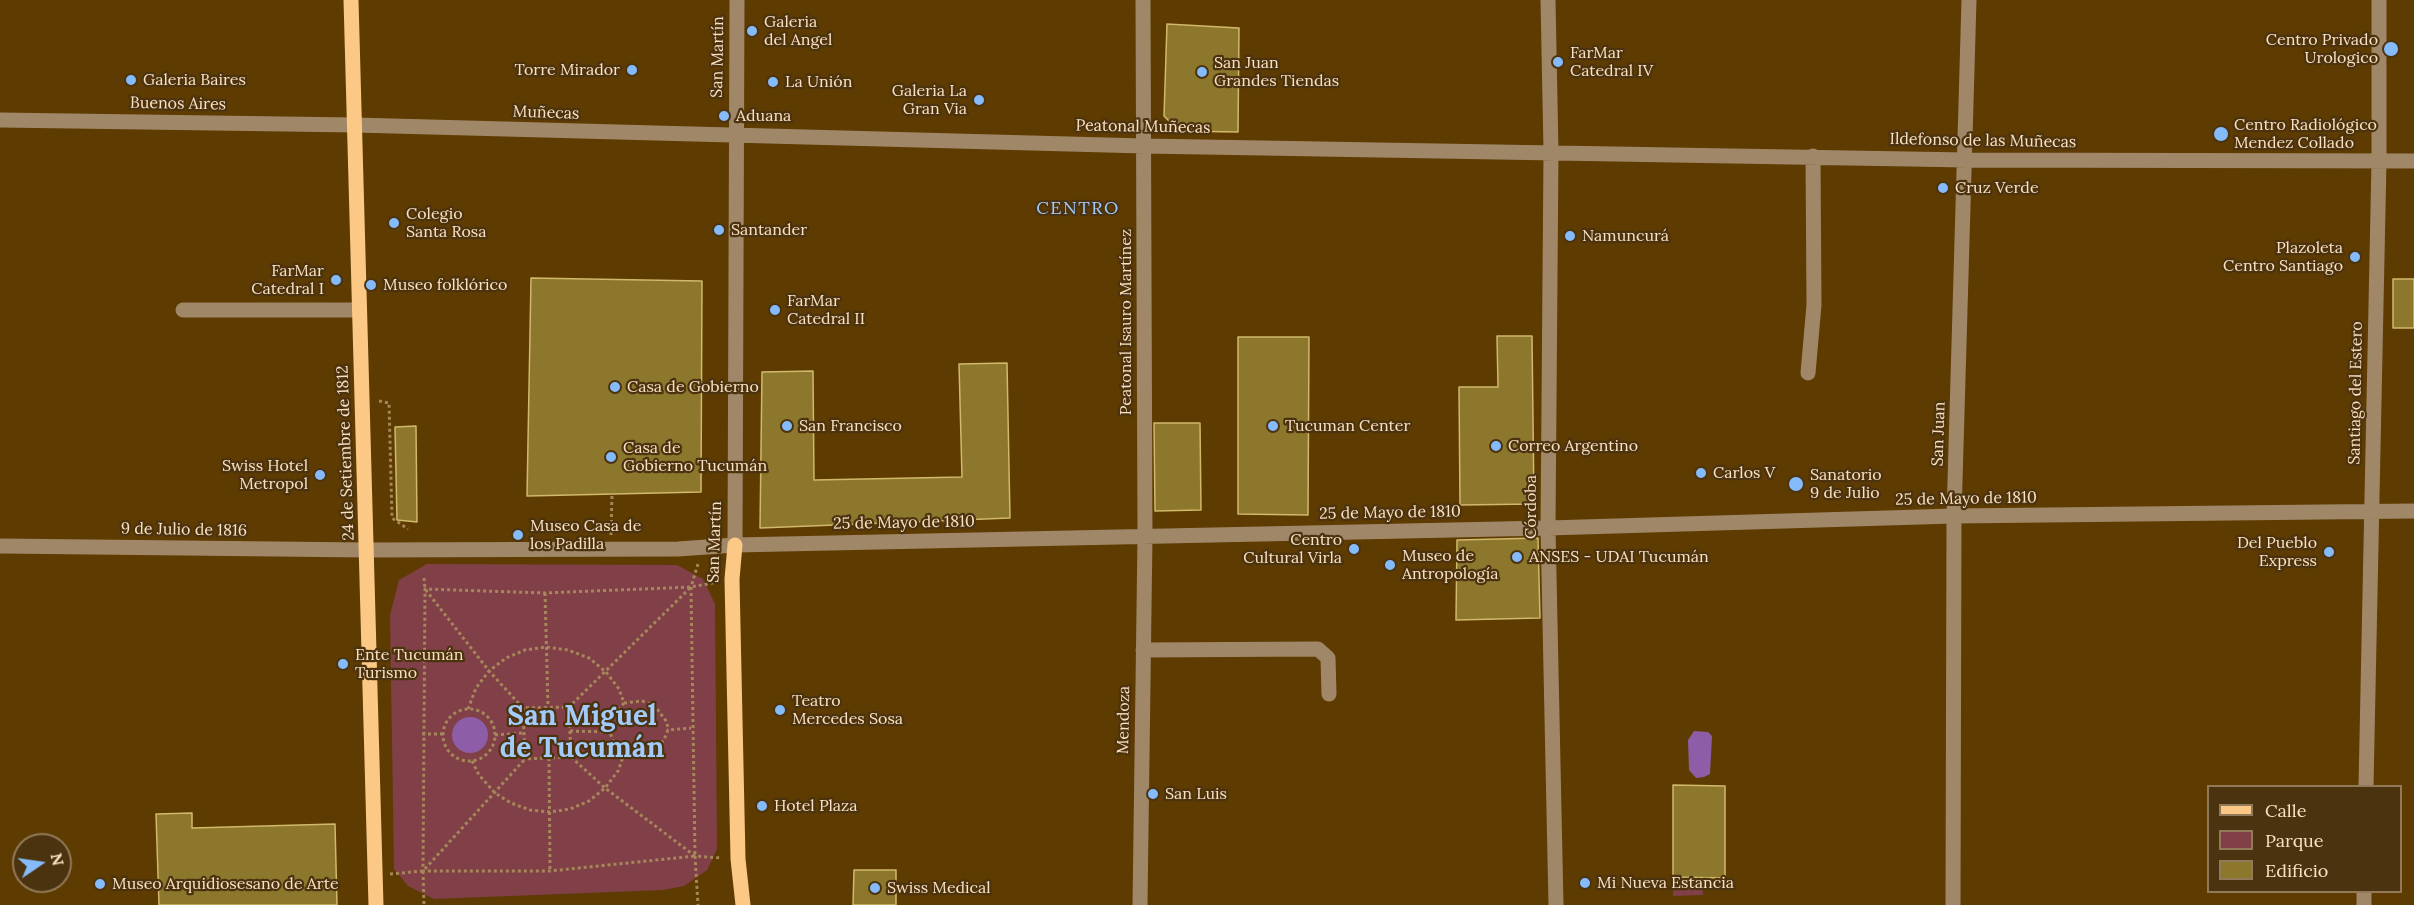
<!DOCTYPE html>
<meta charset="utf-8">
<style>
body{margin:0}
#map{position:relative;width:2414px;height:905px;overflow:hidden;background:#5d3b01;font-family:Lora,serif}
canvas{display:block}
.legend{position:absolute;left:2207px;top:785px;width:195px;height:108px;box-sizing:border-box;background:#4c3310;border:2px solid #927957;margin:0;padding:8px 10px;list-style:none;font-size:18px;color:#fbe1c1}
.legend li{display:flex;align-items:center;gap:12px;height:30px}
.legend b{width:30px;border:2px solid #927957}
.north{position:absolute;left:12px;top:833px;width:60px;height:60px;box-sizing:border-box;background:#4c3310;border:2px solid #927957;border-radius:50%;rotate:77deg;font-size:16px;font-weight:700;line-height:24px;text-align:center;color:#fbe1c1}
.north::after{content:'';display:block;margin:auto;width:21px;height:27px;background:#85bbfb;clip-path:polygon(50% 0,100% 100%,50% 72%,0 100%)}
</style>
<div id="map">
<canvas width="2414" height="905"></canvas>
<ul class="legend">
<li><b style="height:8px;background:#fbc885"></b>Calle</li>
<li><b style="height:16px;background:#814048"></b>Parque</li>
<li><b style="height:16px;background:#8d772d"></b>Edificio</li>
</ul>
<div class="north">N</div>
</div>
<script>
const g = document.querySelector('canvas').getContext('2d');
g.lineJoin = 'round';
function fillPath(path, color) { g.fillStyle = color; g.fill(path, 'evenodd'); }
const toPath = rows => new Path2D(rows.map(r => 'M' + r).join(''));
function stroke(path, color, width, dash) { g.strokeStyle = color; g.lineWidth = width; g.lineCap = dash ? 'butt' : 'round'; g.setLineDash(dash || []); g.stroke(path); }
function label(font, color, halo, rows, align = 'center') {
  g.font = font + ' Lora,serif'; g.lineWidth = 4.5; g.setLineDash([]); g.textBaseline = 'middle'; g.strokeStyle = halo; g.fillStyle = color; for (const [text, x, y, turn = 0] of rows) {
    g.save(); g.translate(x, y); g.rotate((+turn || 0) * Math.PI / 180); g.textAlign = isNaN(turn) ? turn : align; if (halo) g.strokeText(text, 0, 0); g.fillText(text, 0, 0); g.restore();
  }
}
fillPath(toPath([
 [427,564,677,565,703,579,715,604,717,849,707,870,684,886,663,890,434,899,408,886,394,869,390,615,399,580],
 [1673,877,1702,878,1703,895,1673,896]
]), '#814048');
fillPath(toPath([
 '452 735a18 18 0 1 1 36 0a18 18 0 1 1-36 0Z',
 [1694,731,1708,732,1712,736,1710,774,1704,777,1696,778,1689,770,1688,740]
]), '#8d5ea7');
const building = toPath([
 [1167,24,1239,28,1238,132,1179,131,1164,116,1167,24],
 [531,278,702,281,701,492,527,496,531,278],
 [2393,279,2414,279,2414,328,2393,328,2393,279],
 [1497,336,1532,336,1534,504,1460,505,1459,387,1498,387,1497,336],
 [1238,337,1309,337,1308,515,1238,514,1238,337],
 [1007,363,1010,518,760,528,762,372,813,371,814,480,962,477,959,364,1007,363],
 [1154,423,1200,423,1201,510,1155,511,1154,423],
 [416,426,417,522,397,520,395,427,416,426],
 [1538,538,1540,618,1456,620,1457,540,1538,538],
 [1673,785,1725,786,1725,878,1673,877,1673,785],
 [192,813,192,828,335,824,337,905,159,905,156,814,192,813],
 [854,870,896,870,896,905,853,905,854,870]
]);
fillPath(building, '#8d772d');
stroke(building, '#d1b96b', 1.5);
stroke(toPath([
 [379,401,389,403,392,518,408,529],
 [611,535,612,495],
 [698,564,691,587,695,856,550,871,423,871,425,589,545,593,691,587,718,582],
 [424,578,425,589,489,671,523,708],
 [545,593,548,707],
 [624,703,642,701,654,705,667,722,668,730],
 [569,707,571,757,525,759,523,708,569,707,691,587],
 [468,709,476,688,489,671,506,658,525,650,546,647,568,650,589,658,606,672,619,689,624,703,611,720,610,732],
 '443 735a26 26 0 1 1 52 0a26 26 0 1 1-52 0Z',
 [570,731,610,732,614,744,624,754,640,756,653,750,664,740,668,730,691,728],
 [422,734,444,734],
 [495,735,523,733],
 [571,757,605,788,695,856,721,858],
 [549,758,550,870],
 [472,761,479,775,495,793,511,803,530,810,550,812,570,809,589,801,605,788,618,771,624,754],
 [695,856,698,905],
 [423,871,424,905],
 [390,874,423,871,525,759]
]), '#a68759', 3, [3, 3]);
stroke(toPath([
 [1548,0,1551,151,1548,528,1556,905],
 [0,120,355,125,1144,146,1967,160,2414,161],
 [183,310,359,310],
 [1808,373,1814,305,1813,156],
 [735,545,737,0],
 [0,546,367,550,678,549,735,545,1548,528,1954,516,2414,511],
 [1143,650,1318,649,1328,658,1329,694],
 [2366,786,2379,161,2379,0],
 [1140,905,1145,536,1143,0],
 [1953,905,1954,516,1969,0],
 [2364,905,2364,892]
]), '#a08767', 15);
stroke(toPath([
 [351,0,376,905],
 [735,545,732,579,738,859,743,905]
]), '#fbc885', 15);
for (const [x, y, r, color] of [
 [752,31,6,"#85bbfb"],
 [2391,49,8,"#85bbfb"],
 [1558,62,6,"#85bbfb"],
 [632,70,6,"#85bbfb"],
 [1202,72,6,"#85bbfb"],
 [131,80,6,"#85bbfb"],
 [773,82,6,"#85bbfb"],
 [979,100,6,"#85bbfb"],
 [724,116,6,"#85bbfb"],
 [2221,134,8,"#85bbfb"],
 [1943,188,6,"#85bbfb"],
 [394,223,6,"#85bbfb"],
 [719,230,6,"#85bbfb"],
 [1570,236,6,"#85bbfb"],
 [2355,257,6,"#85bbfb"],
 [336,280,6,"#85bbfb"],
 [371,285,6,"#85bbfb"],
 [775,310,6,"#85bbfb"],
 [615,387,6,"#85bbfb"],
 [787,426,6,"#85bbfb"],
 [1273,426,6,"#85bbfb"],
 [1496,446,6,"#85bbfb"],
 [611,457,6,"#85bbfb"],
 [1701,473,6,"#85bbfb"],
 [320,475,6,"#85bbfb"],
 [1796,484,8,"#85bbfb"],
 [518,535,6,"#85bbfb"],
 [1354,549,6,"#85bbfb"],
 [2329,552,6,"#85bbfb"],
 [1517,557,6,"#85bbfb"],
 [1390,565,6,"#85bbfb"],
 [343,664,6,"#85bbfb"],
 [780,710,6,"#85bbfb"],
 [1153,794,6,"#85bbfb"],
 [762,806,6,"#85bbfb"],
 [1585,883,6,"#85bbfb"],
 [100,884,6,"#85bbfb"],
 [875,888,6,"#85bbfb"]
]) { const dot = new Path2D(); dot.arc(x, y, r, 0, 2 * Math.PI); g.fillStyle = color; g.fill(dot); stroke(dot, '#4c3310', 2); }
label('16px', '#fbe1c1', '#4c3310', [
 ["Galeria",764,22],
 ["del Angel",764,40],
 ["Centro Privado",2378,40,"right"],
 ["Urologico",2378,58,"right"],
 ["FarMar",1570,53],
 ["Catedral IV",1570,71],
 ["San Juan",1214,63],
 ["Grandes Tiendas",1214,81],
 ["Torre Mirador",620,70,"right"],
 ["Galeria Baires",143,80],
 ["La Unión",785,82],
 ["Galeria La",967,91,"right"],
 ["Gran Via",967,109,"right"],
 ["Aduana",736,116],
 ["Centro Radiológico",2234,125],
 ["Mendez Collado",2234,143],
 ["Cruz Verde",1955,188],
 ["Colegio",406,214],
 ["Santa Rosa",406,232],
 ["Santander",731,230],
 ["Namuncurá",1582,236],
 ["Plazoleta",2343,248,"right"],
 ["Centro Santiago",2343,266,"right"],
 ["FarMar",324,271,"right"],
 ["Catedral I",324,289,"right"],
 ["Museo folklórico",383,285],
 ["FarMar",787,301],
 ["Catedral II",787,319],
 ["Casa de Gobierno",627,387],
 ["San Francisco",799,426],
 ["Tucuman Center",1285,426],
 ["Correo Argentino",1508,446],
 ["Casa de",623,448],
 ["Gobierno Tucumán",623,466],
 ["Swiss Hotel",308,466,"right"],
 ["Metropol",308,484,"right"],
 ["Carlos V",1713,473],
 ["Sanatorio",1810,475],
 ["9 de Julio",1810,493],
 ["Museo Casa de",530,526],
 ["los Padilla",530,544],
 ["Centro",1342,540,"right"],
 ["Cultural Virla",1342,558,"right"],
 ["Del Pueblo",2317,543,"right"],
 ["Express",2317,561,"right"],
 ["Museo de",1402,556],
 ["Antropología",1402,574],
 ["ANSES - UDAI Tucumán",1529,557],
 ["Ente Tucumán",355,655],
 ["Turismo",355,673],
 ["Teatro",792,701],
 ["Mercedes Sosa",792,719],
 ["San Luis",1165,794],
 ["Hotel Plaza",774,806],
 ["Mi Nueva Estancia",1597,883],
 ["Museo Arquidiosesano de Arte",112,884],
 ["Swiss Medical",887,888]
], 'left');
label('16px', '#fbe1c1', '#4c3310', [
 ["San Martín",718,57,-89],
 ["Buenos Aires",178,104,1],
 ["Muñecas",546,113,2],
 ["Peatonal Muñecas",1143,127,1],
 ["Ildefonso de las Muñecas",1983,141,1],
 ["Peatonal Isauro Martínez",1126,322,-90],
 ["Santiago del Estero",2356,393,-89],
 ["San Juan",1939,434,-88],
 ["24 de Setiembre de 1812",346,453,-92],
 ["25 de Mayo de 1810",1966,499,-1],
 ["Córdoba",1531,507,-90],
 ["25 de Mayo de 1810",1390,513,-1],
 ["25 de Mayo de 1810",904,523,-1],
 ["9 de Julio de 1816",184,530,1],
 ["San Martín",715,542,-88],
 ["Mendoza",1124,720,-89]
]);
g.letterSpacing = '1.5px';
label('18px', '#a2cbfa', '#4c3310', [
 ["CENTRO",1078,209]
]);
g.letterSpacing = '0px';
label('bold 28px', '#a2cbfa', '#4c3310', [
 ["San Miguel",582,717],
 ["de Tucumán",582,749]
]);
</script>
